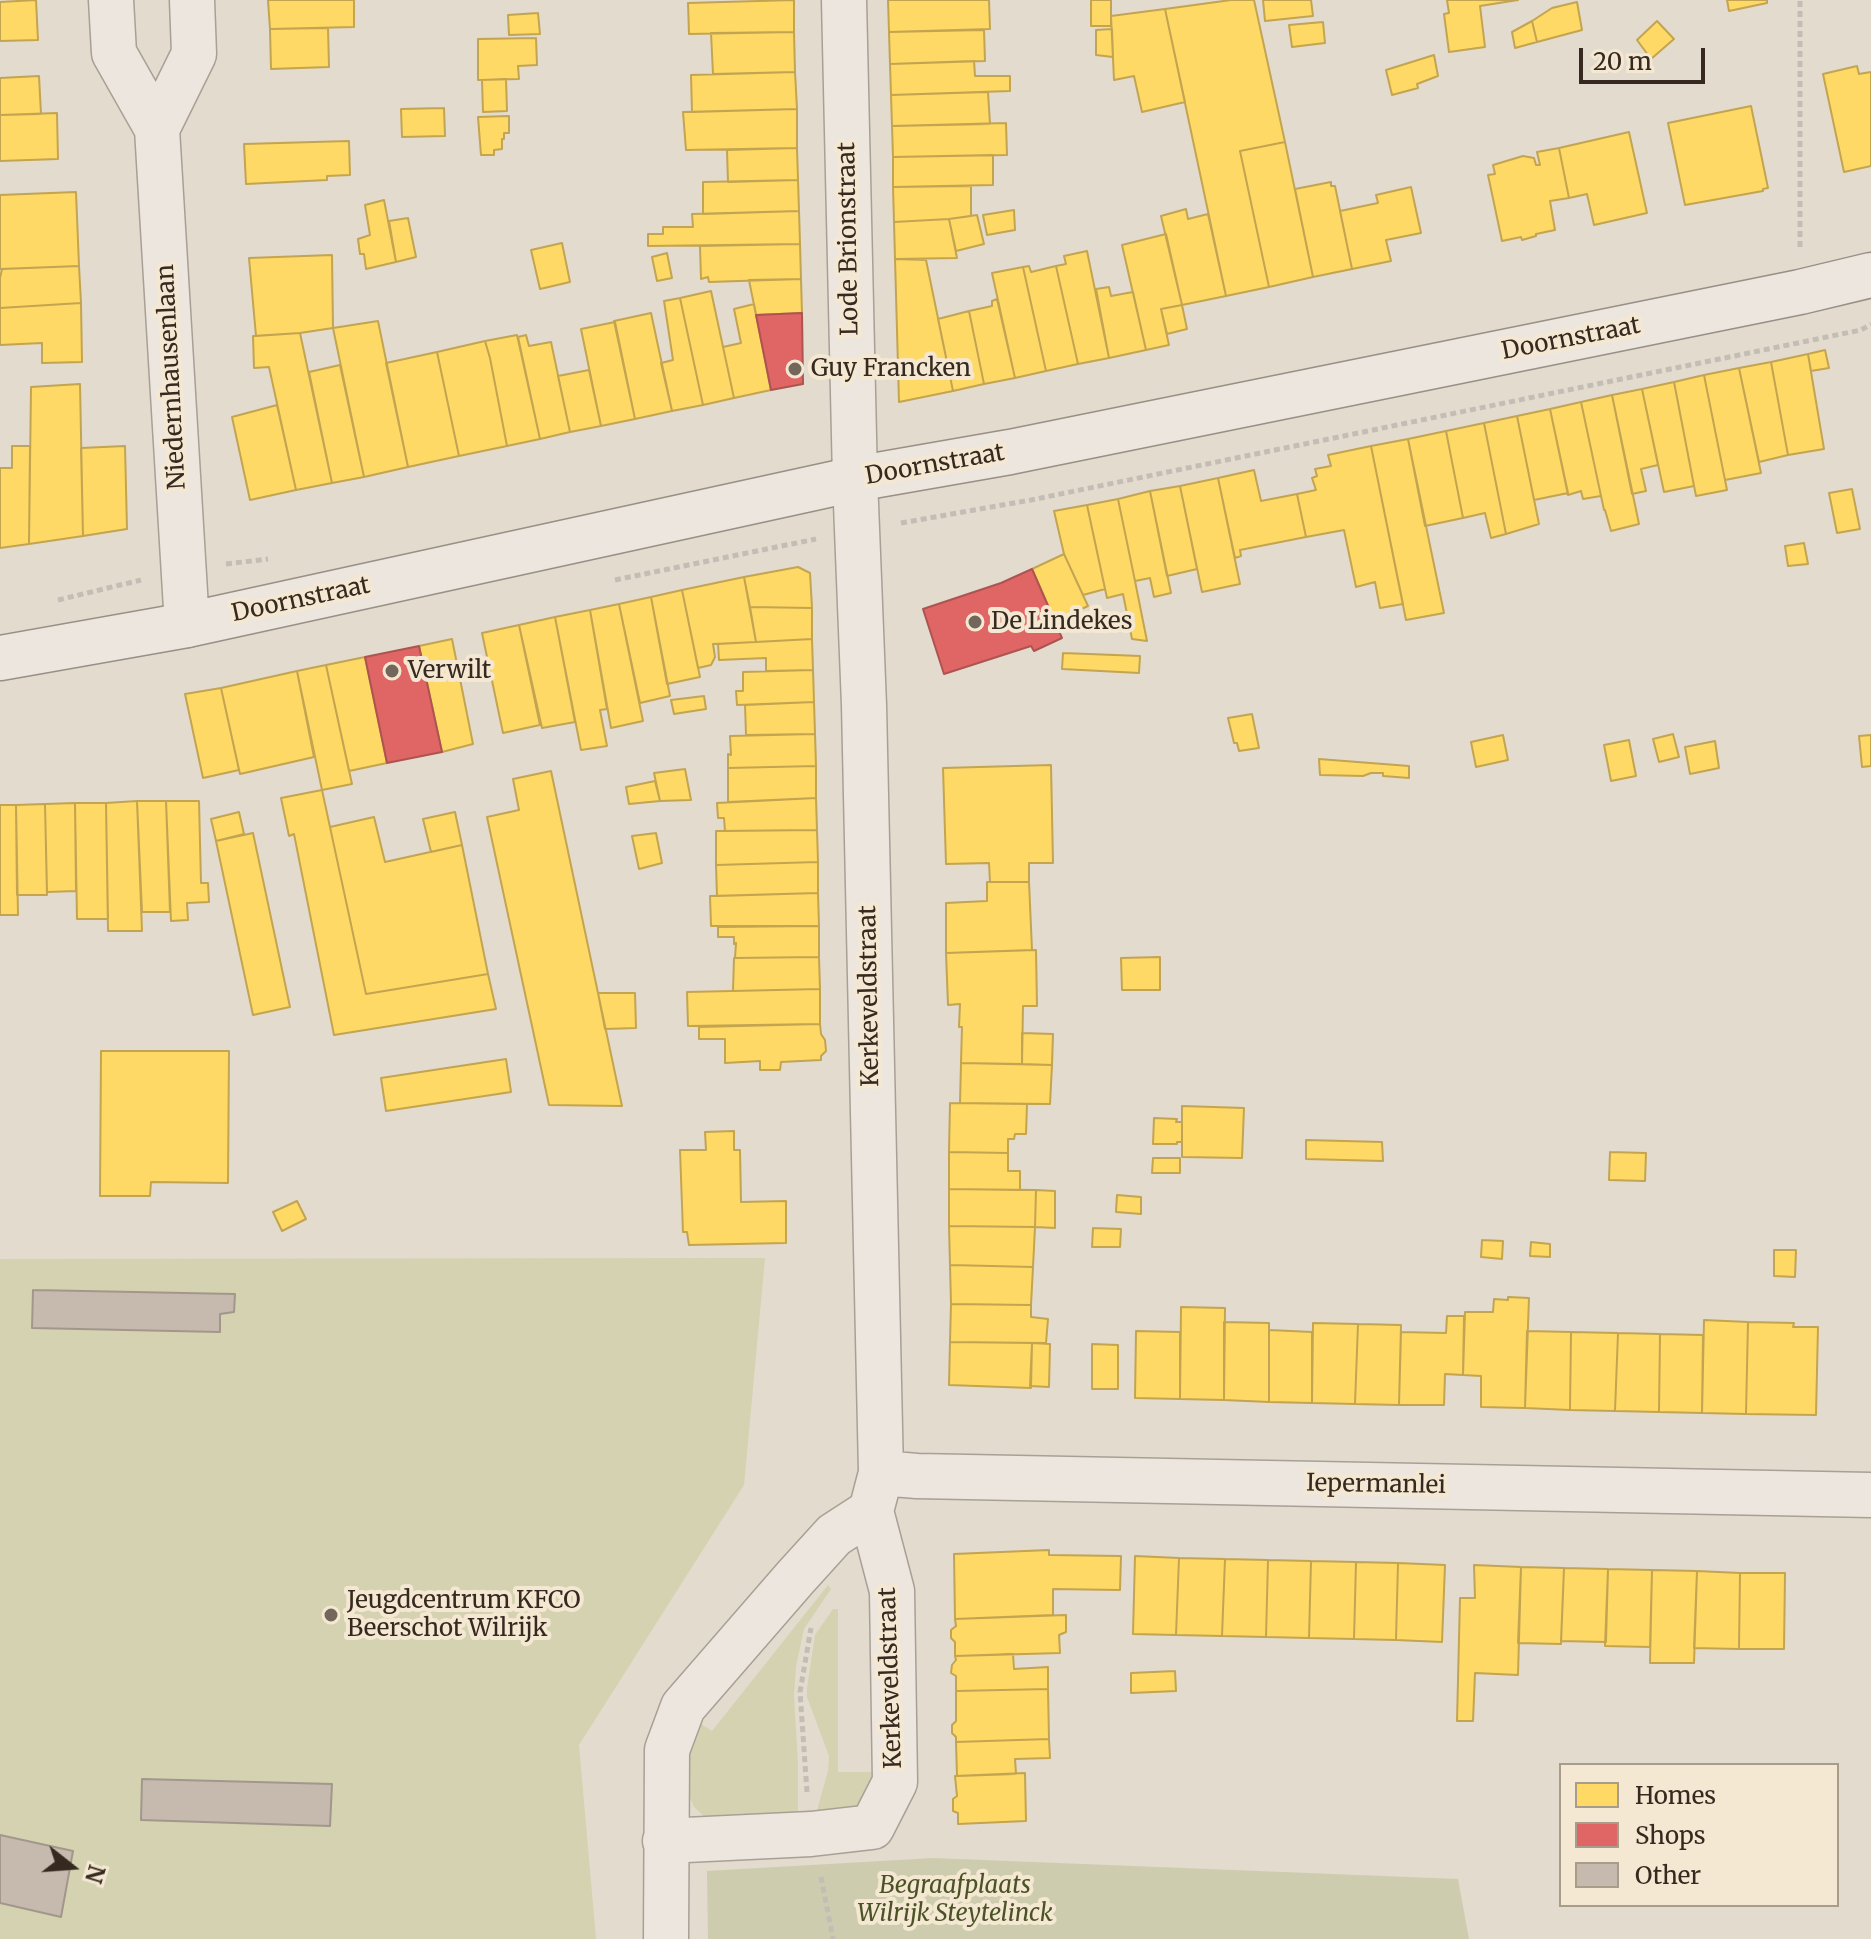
<!DOCTYPE html>
<style>
body{margin:0}
#map{position:relative;width:1871px;height:1939px;overflow:hidden;background:#e3dbcd;font-family:Merriweather,serif}
canvas{display:block}
.legend{position:absolute;left:1559px;top:1763px;width:280px;height:144px;box-sizing:border-box;background:#f4e8d3;border:2px solid #a89c8b;margin:0;padding:10px 14px;list-style:none;font-size:24px;color:#36291f}
.legend li{display:flex;align-items:center;gap:16px;height:40px}
.legend b{width:40px;border:2px solid #a89c8b}
.north{position:absolute;left:32px;top:1827px;width:80px;height:80px;-webkit-text-stroke:6px #f4e8d3;paint-order:stroke;rotate:107deg;font-size:22px;font-weight:700;line-height:32px;text-align:center;color:#36291f}
.north::after{content:'';display:block;margin:auto;width:28px;height:36px;background:#36291f;clip-path:polygon(50% 0,100% 100%,50% 72%,0 100%)}
.scale{position:absolute;left:1579px;top:48px;width:126px;height:36px;box-sizing:border-box;border:4px solid #36291f;border-top:0;padding-left:10px;font-size:24px;line-height:28px;white-space:nowrap;color:#36291f;-webkit-text-stroke:6px #f4e8d3;paint-order:stroke}
</style>
<div id="map">
<canvas width="1871" height="1939"></canvas>
<ul class="legend">
<li><b style="height:22px;background:#ffd966"></b>Homes</li>
<li><b style="height:22px;background:#e06666"></b>Shops</li>
<li><b style="height:22px;background:#c6b9ae"></b>Other</li>
</ul>
<div class="north">N</div>
<div class="scale">20 m</div>
</div>
<script>
const g = document.querySelector('canvas').getContext('2d');
g.lineJoin = 'round';
function fillPath(path, color) { g.fillStyle = color; g.fill(path, 'evenodd'); }
const toPath = rows => new Path2D(rows.map(r => 'M' + r).join(''));
function stroke(path, color, width, dash) { g.strokeStyle = color; g.lineWidth = width; g.lineCap = dash ? 'butt' : 'round'; g.setLineDash(dash || []); g.stroke(path); }
function label(font, color, halo, rows, align = 'center') {
  g.font = font + ' Merriweather,serif'; g.lineWidth = 8; g.setLineDash([]); g.textBaseline = 'middle'; g.strokeStyle = halo; g.fillStyle = color; for (const [text, x, y, turn = 0] of rows) {
    g.save(); g.translate(x, y); g.rotate((+turn || 0) * Math.PI / 180); g.textAlign = isNaN(turn) ? turn : align; if (halo) g.strokeText(text, 0, 0); g.fillText(text, 0, 0); g.restore();
  }
}
fillPath(toPath([
 [765,1258,744,1485,579,1745,596,1939,0,1939,0,1259],
 [828,1585,831,1589,804,1629,796,1666,794,1696,798,1763,798,1822,707,1819,694,1807,687,1791,688,1745,694,1732,701,1724,712,1731],
 [833,1609,838,1609,838,1772,877,1772,868,1795,856,1809,814,1821,828,1771,829,1756,807,1697,807,1688,815,1635]
]), '#d4d2b0');
fillPath(toPath([
 [933,1858,1458,1879,1469,1939,708,1939,707,1871]
]), '#ceccaf');
const homes = toPath([
 [36,0,38,40,0,41,0,2,36,0],
 [268,0,354,0,354,27,270,29,268,0],
 [794,0,794,32,689,34,688,3,794,0],
 [888,0,989,0,990,29,889,32,888,0],
 [1091,0,1111,0,1111,26,1091,26,1091,0],
 [1231,0,1254,0,1285,142,1240,151,1269,287,1226,296,1165,9,1231,0],
 [1263,0,1311,0,1313,16,1265,21,1263,0],
 [1447,0,1518,0,1480,6,1485,47,1449,52,1444,14,1449,13,1447,0],
 [1727,0,1767,0,1767,3,1729,11,1727,0],
 [1577,2,1582,30,1537,42,1532,21,1552,8,1577,2],
 [1165,9,1185,102,1142,112,1134,76,1114,80,1111,16,1165,9],
 [538,13,540,34,509,35,508,15,538,13],
 [1532,21,1537,42,1515,48,1512,32,1532,21],
 [1657,21,1674,39,1651,59,1637,40,1657,21],
 [1323,22,1325,43,1292,47,1289,25,1323,22],
 [328,28,329,67,271,69,270,29,328,28],
 [1112,29,1113,57,1096,55,1096,30,1112,29],
 [984,30,985,61,890,64,889,32,984,30],
 [794,32,795,72,713,74,711,33,794,32],
 [536,38,537,65,518,66,519,79,478,80,478,39,536,38],
 [1434,55,1438,76,1417,84,1418,88,1392,95,1386,70,1434,55],
 [974,61,975,76,1010,76,1010,91,891,95,890,64,974,61],
 [1857,66,1859,74,1871,72,1871,166,1844,172,1823,74,1857,66],
 [795,72,797,109,692,112,691,75,795,72],
 [39,76,41,114,0,115,0,78,39,76],
 [506,79,507,111,483,112,482,80,506,79],
 [988,92,990,124,892,126,891,95,988,92],
 [1751,106,1768,188,1763,189,1763,191,1685,205,1668,123,1751,106],
 [444,108,445,136,402,137,401,109,444,108],
 [797,109,797,148,686,150,683,112,797,109],
 [57,113,58,159,0,161,0,115,57,113],
 [509,116,509,133,504,133,504,139,502,139,502,149,494,150,494,155,481,155,478,117,509,116],
 [1006,123,1007,155,893,157,892,126,1006,123],
 [1629,132,1647,213,1594,225,1587,194,1569,198,1559,148,1629,132],
 [349,141,350,175,327,176,327,180,246,184,244,144,349,141],
 [1285,142,1313,277,1269,287,1240,151,1285,142],
 [797,148,798,180,728,182,727,150,797,148],
 [1559,148,1569,198,1550,201,1555,230,1536,234,1536,236,1522,240,1521,237,1502,241,1488,175,1495,174,1493,165,1523,156,1534,158,1536,165,1540,165,1537,152,1559,148],
 [993,155,993,185,893,187,893,157,993,155],
 [798,180,799,211,703,214,703,182,798,180],
 [1331,182,1331,186,1335,186,1352,269,1313,277,1295,189,1331,182],
 [971,186,971,216,949,219,894,222,893,187,971,186],
 [1411,187,1421,233,1386,240,1391,261,1352,269,1340,211,1378,203,1376,195,1411,187],
 [76,192,79,266,0,269,0,195,76,192],
 [384,200,396,262,366,269,364,254,360,254,358,239,370,235,365,205,384,200],
 [1186,209,1188,219,1208,214,1226,296,1182,305,1161,216,1186,209],
 [1014,210,1015,230,987,235,983,215,1014,210],
 [799,211,800,244,648,246,648,234,663,234,663,227,693,227,692,214,799,211],
 [977,215,984,244,956,251,949,219,977,215],
 [408,218,416,257,396,262,389,221,408,218],
 [949,219,957,258,895,259,894,222,949,219],
 [1166,234,1182,305,1161,309,1169,345,1146,350,1122,245,1166,234],
 [562,243,570,282,540,289,531,250,562,243],
 [800,244,801,279,709,282,708,277,701,279,700,246,800,244],
 [1087,251,1109,358,1078,364,1056,266,1066,264,1064,256,1087,251],
 [667,253,672,278,657,281,652,257,667,253],
 [332,255,333,328,300,333,256,336,249,258,332,255],
 [895,259,926,260,953,391,899,402,895,259],
 [79,266,81,303,0,308,0,278,2,269,79,266],
 [1029,266,1031,272,1056,266,1078,364,1046,371,1023,267,1029,266],
 [1023,267,1046,371,1015,378,992,273,1023,267],
 [801,279,802,313,756,315,749,280,801,279],
 [1109,287,1111,296,1133,292,1146,350,1109,358,1096,289,1109,287],
 [711,291,734,398,703,405,680,298,711,291],
 [680,298,703,405,672,411,661,363,673,360,664,301,680,298],
 [997,299,1015,378,984,384,969,311,992,306,992,301,997,299],
 [81,303,82,362,42,363,42,343,0,345,0,308,81,303],
 [754,304,771,390,734,398,723,347,741,343,734,309,754,304],
 [1182,305,1187,329,1167,334,1161,309,1182,305],
 [969,311,984,384,953,391,938,319,969,311],
 [651,313,672,411,635,419,614,321,651,313],
 [378,321,408,467,364,477,333,328,378,321],
 [615,322,635,419,601,426,581,329,615,322],
 [300,333,332,483,296,490,269,367,254,368,253,336,300,333],
 [517,335,540,439,507,446,490,358,485,341,517,335],
 [526,335,529,346,551,342,570,432,540,439,518,337,526,335],
 [485,341,490,358,507,446,459,456,437,352,485,341],
 [1825,350,1829,368,1811,371,1808,354,1825,350],
 [437,352,459,456,408,467,386,363,437,352],
 [1808,354,1824,449,1788,455,1771,362,1808,354],
 [1771,362,1788,455,1759,462,1739,368,1771,362],
 [340,365,364,477,332,483,309,372,340,365],
 [1739,368,1761,473,1725,480,1704,375,1739,368],
 [589,370,601,426,570,432,558,376,589,370],
 [1704,375,1727,490,1696,496,1674,382,1704,375],
 [1674,382,1694,486,1664,492,1642,389,1674,382],
 [80,384,83,536,29,544,31,387,80,384],
 [1642,389,1658,465,1641,469,1646,491,1632,494,1612,395,1642,389],
 [1612,395,1639,524,1611,531,1605,510,1604,510,1581,402,1612,395],
 [1581,402,1601,496,1583,499,1581,491,1568,495,1550,409,1581,402],
 [277,405,296,490,250,500,232,417,277,405],
 [1550,409,1568,493,1534,500,1517,416,1550,409],
 [1517,416,1539,524,1506,534,1484,423,1517,416],
 [1484,423,1506,534,1491,538,1485,513,1463,518,1446,431,1484,423],
 [1446,431,1463,518,1425,526,1408,439,1446,431],
 [1408,439,1444,613,1406,620,1371,446,1408,439],
 [12,446,30,446,29,544,0,548,0,468,12,468,12,446],
 [125,446,127,529,83,536,81,448,125,446],
 [1371,446,1403,604,1380,608,1375,582,1356,587,1344,530,1306,537,1297,494,1316,490,1312,478,1317,476,1315,469,1331,466,1328,455,1371,446],
 [1254,470,1261,501,1297,494,1306,537,1240,550,1241,556,1235,558,1218,478,1254,470],
 [1218,478,1240,584,1202,592,1180,486,1218,478],
 [1180,486,1197,569,1167,576,1150,491,1180,486],
 [1852,489,1860,529,1837,533,1829,493,1852,489],
 [1150,491,1171,593,1154,597,1150,578,1135,581,1118,499,1150,491],
 [1118,499,1135,581,1147,641,1132,639,1123,594,1107,598,1087,505,1118,499],
 [1087,505,1105,589,1083,595,1064,554,1054,511,1087,505],
 [1804,543,1808,564,1788,566,1785,546,1804,543],
 [1064,554,1088,606,1055,621,1032,569,1064,554],
 [798,567,810,573,812,608,750,607,744,577,798,567],
 [744,577,756,642,713,644,715,657,711,665,698,668,682,590,744,577],
 [682,590,700,677,667,684,651,597,682,590],
 [651,597,670,696,640,703,619,604,651,597],
 [619,604,643,721,611,728,590,610,619,604],
 [750,607,812,608,812,639,756,642,750,607],
 [590,610,607,709,600,710,607,746,581,750,555,617,590,610],
 [555,617,575,722,542,728,519,625,555,617],
 [519,625,540,725,503,733,482,633,519,625],
 [452,639,473,744,442,752,419,646,452,639],
 [812,639,813,670,766,671,766,658,719,660,718,644,812,639],
 [1063,653,1140,656,1139,673,1062,669,1063,653],
 [365,657,387,763,349,771,326,665,365,657],
 [326,665,352,784,322,790,297,671,326,665],
 [813,670,814,702,737,705,736,691,743,691,743,672,813,670],
 [297,671,314,757,240,774,221,688,297,671],
 [221,688,239,770,203,778,185,694,221,688],
 [704,696,706,709,674,714,671,700,704,696],
 [814,702,815,734,746,735,745,705,814,702],
 [1252,714,1259,748,1239,751,1237,743,1234,743,1228,718,1252,714],
 [815,734,816,766,728,768,728,754,731,755,730,736,815,734],
 [1673,734,1679,757,1659,762,1653,739,1673,734],
 [1503,735,1508,760,1476,767,1471,742,1503,735],
 [1871,735,1871,766,1862,767,1859,736,1871,735],
 [1629,740,1636,776,1611,781,1604,745,1629,740],
 [1715,741,1719,768,1690,774,1685,747,1715,741],
 [1319,759,1409,766,1409,778,1383,776,1383,773,1371,773,1363,776,1320,775,1319,759],
 [1051,765,1053,863,1029,863,1029,882,990,882,989,863,946,864,943,768,1051,765],
 [816,766,816,798,728,802,728,768,816,766],
 [685,769,691,800,660,801,654,773,685,769],
 [551,771,598,993,622,1106,549,1105,487,817,519,810,513,779,551,771],
 [655,781,660,801,629,804,626,787,655,781],
 [322,790,366,994,488,974,496,1009,334,1035,294,834,289,836,281,798,322,790],
 [816,798,817,830,725,831,724,818,718,818,717,803,816,798],
 [137,801,166,801,170,912,142,912,137,801],
 [137,801,142,931,108,931,106,803,137,801],
 [166,801,199,801,201,883,208,883,209,902,187,903,188,920,171,921,166,801],
 [75,803,106,803,108,919,77,919,75,803],
 [75,803,76,891,47,892,45,804,75,803],
 [45,804,47,895,17,895,16,805,45,804],
 [0,805,16,805,18,915,0,915,0,805],
 [239,812,244,834,216,841,211,819,239,812],
 [455,812,462,845,431,852,423,819,455,812],
 [374,817,385,862,462,845,488,974,366,994,330,827,374,817],
 [817,830,818,862,716,865,716,831,817,830],
 [253,833,290,1007,253,1015,216,841,253,833],
 [656,833,662,863,639,869,632,836,656,833],
 [818,862,818,893,717,896,716,865,818,862],
 [987,882,1029,882,1032,950,946,953,946,903,987,901,987,882],
 [818,893,819,926,711,926,710,896,818,893],
 [819,926,819,957,735,958,736,943,734,944,734,937,718,937,718,927,819,926],
 [1036,950,1037,1006,1023,1006,1022,1064,961,1063,962,1027,959,1027,960,1004,948,1005,946,953,1036,950],
 [819,957,820,989,733,991,734,958,819,957],
 [1160,957,1160,990,1122,990,1121,958,1160,957],
 [820,989,820,1024,688,1026,687,992,820,989],
 [598,993,635,993,636,1028,605,1029,598,993],
 [820,1024,821,1034,825,1040,826,1051,821,1056,821,1060,781,1062,780,1070,760,1070,760,1061,725,1063,725,1039,699,1039,699,1027,820,1024],
 [1022,1033,1053,1034,1052,1065,1022,1064,1022,1033],
 [101,1051,229,1051,228,1183,151,1182,150,1196,100,1196,101,1051],
 [506,1059,511,1092,386,1111,381,1078,506,1059],
 [961,1063,1052,1065,1050,1104,960,1103,961,1063],
 [950,1103,1027,1104,1026,1134,1015,1134,1014,1139,1008,1139,1008,1153,949,1152,950,1103],
 [1182,1106,1244,1108,1242,1158,1182,1157,1182,1106],
 [1154,1118,1177,1119,1176,1122,1182,1122,1182,1142,1177,1142,1177,1144,1153,1144,1154,1118],
 [734,1131,734,1150,740,1150,741,1202,786,1201,786,1243,689,1245,687,1232,683,1232,680,1150,706,1150,705,1132,734,1131],
 [1306,1140,1382,1142,1383,1161,1306,1159,1306,1140],
 [949,1152,1008,1153,1008,1171,1020,1171,1020,1190,949,1189,949,1152],
 [1610,1152,1646,1153,1645,1181,1609,1180,1610,1152],
 [1153,1158,1180,1158,1180,1173,1152,1173,1153,1158],
 [949,1189,1036,1190,1035,1227,949,1226,949,1189],
 [1036,1190,1055,1191,1055,1228,1035,1227,1036,1190],
 [1117,1195,1141,1197,1141,1214,1116,1212,1117,1195],
 [297,1201,306,1219,282,1231,273,1212,297,1201],
 [949,1226,1035,1227,1033,1267,950,1265,949,1226],
 [1093,1228,1121,1229,1120,1247,1092,1247,1093,1228],
 [1482,1240,1503,1241,1502,1259,1481,1257,1482,1240],
 [1531,1242,1550,1244,1550,1257,1530,1256,1531,1242],
 [1774,1250,1796,1250,1795,1277,1774,1276,1774,1250],
 [950,1265,1033,1267,1031,1305,951,1304,950,1265],
 [1508,1297,1529,1298,1525,1408,1481,1407,1481,1376,1463,1375,1465,1312,1493,1312,1494,1299,1508,1300,1508,1297],
 [951,1304,1031,1305,1031,1317,1048,1319,1046,1343,950,1342,951,1304],
 [1181,1307,1225,1308,1224,1400,1180,1399,1181,1307],
 [1447,1316,1464,1316,1463,1375,1445,1374,1444,1405,1399,1405,1401,1332,1446,1333,1447,1316],
 [1704,1320,1748,1322,1746,1414,1702,1413,1704,1320],
 [1224,1322,1269,1323,1269,1402,1224,1400,1224,1322],
 [1748,1322,1794,1323,1793,1327,1818,1327,1816,1415,1746,1414,1748,1322],
 [1313,1323,1358,1324,1355,1404,1312,1403,1313,1323],
 [1358,1324,1401,1325,1399,1405,1355,1404,1358,1324],
 [1269,1330,1312,1332,1312,1403,1269,1402,1269,1330],
 [1136,1331,1180,1332,1180,1399,1135,1398,1136,1331],
 [1527,1331,1571,1332,1570,1410,1525,1408,1527,1331],
 [1571,1332,1618,1333,1615,1411,1570,1410,1571,1332],
 [1618,1333,1660,1334,1659,1412,1615,1411,1618,1333],
 [1660,1334,1703,1335,1702,1413,1659,1412,1660,1334],
 [950,1342,1032,1343,1031,1388,949,1385,950,1342],
 [1032,1343,1050,1344,1049,1387,1030,1386,1032,1343],
 [1092,1344,1118,1345,1118,1389,1092,1389,1092,1344],
 [1049,1550,1049,1555,1121,1556,1120,1590,1053,1589,1053,1615,955,1619,954,1554,1049,1550],
 [1135,1556,1179,1558,1176,1635,1133,1634,1135,1556],
 [1179,1558,1225,1559,1222,1636,1176,1635,1179,1558],
 [1225,1559,1268,1560,1266,1637,1222,1636,1225,1559],
 [1268,1560,1311,1561,1309,1638,1266,1637,1268,1560],
 [1311,1561,1356,1562,1354,1639,1309,1638,1311,1561],
 [1356,1562,1398,1563,1396,1640,1354,1639,1356,1562],
 [1398,1563,1445,1565,1442,1642,1396,1640,1398,1563],
 [1474,1565,1521,1567,1518,1675,1475,1673,1473,1721,1457,1721,1460,1598,1475,1598,1474,1565],
 [1521,1567,1564,1568,1561,1644,1518,1643,1521,1567],
 [1564,1568,1608,1569,1606,1642,1561,1641,1564,1568],
 [1608,1569,1652,1570,1650,1647,1605,1646,1608,1569],
 [1652,1570,1697,1571,1694,1663,1650,1663,1652,1570],
 [1697,1571,1740,1573,1739,1649,1694,1648,1697,1571],
 [1740,1573,1785,1573,1784,1649,1739,1649,1740,1573],
 [1066,1615,1066,1632,1059,1635,1060,1653,955,1656,955,1642,951,1638,951,1630,956,1626,955,1619,1066,1615],
 [1013,1654,1014,1669,1048,1667,1048,1689,956,1691,956,1676,951,1673,952,1665,956,1660,955,1656,1013,1654],
 [1175,1671,1176,1691,1131,1693,1131,1673,1175,1671],
 [1048,1689,1049,1739,956,1742,956,1737,952,1733,952,1725,956,1721,956,1691,1048,1689],
 [1049,1739,1050,1758,1015,1759,1016,1774,957,1776,956,1742,1049,1739],
 [1025,1773,1026,1821,958,1824,958,1813,953,1811,953,1799,957,1796,955,1776,1025,1773]
]);
fillPath(homes, '#ffd966');
stroke(homes, '#c3a451', 2);
const shops = toPath([
 [802,313,803,384,771,390,756,315,802,313],
 [1032,569,1062,638,1034,651,1031,646,944,674,923,609,1001,583,1032,569],
 [419,646,442,752,387,763,365,657,419,646]
]);
fillPath(shops, '#e06666');
stroke(shops, '#ad5451', 2);
const building = toPath([
 [33,1290,235,1294,234,1312,220,1314,220,1332,32,1328,33,1290],
 [142,1779,332,1784,330,1826,141,1820,142,1779],
 [0,1835,73,1851,61,1917,0,1903,0,1835]
]);
fillPath(building, '#c6b9ae');
stroke(building, '#a3978c', 2);
const street = toPath([
 [111,0,114,53,157,129,187,625],
 [157,129,194,54,192,0],
 [881,1473,917,1476,1871,1495],
 [665,1841,811,1834,872,1827,895,1782,892,1591,871,1511],
 [666,1939,667,1750,683,1707,795,1578,834,1535,871,1511,881,1473,864,705,855,479,844,0]
]);
const secondary = toPath([
 [0,658,187,625,855,479,1010,452,1800,292,1871,275]
]);
stroke(street, '#a8a096', 47);
stroke(secondary, '#989086', 47);
stroke(toPath([
 [1800,247,1800,0],
 [901,523,1031,500,1861,330,1871,324],
 [226,564,268,559],
 [615,580,816,539],
 [58,600,141,580],
 [807,1792,800,1692,811,1628],
 [821,1877,833,1939]
]), '#c4bdb5', 5, [6, 4]);
stroke(street, '#ece6de', 44);
stroke(secondary, '#ece6de', 44);
for (const [x, y, r, color] of [
 [795,369,8,"#73675c"],
 [975,622,8,"#73675c"],
 [392,671,8,"#73675c"],
 [331,1615,8,"#73675c"]
]) { const dot = new Path2D(); dot.arc(x, y, r, 0, 2 * Math.PI); g.fillStyle = color; g.fill(dot); stroke(dot, '#f4e8d3', 3); }
label('24px', '#36291f', '#f4e8d3', [
 ["Lode Brionstraat",849,239,-91],
 ["Doornstraat",1571,339,-11],
 ["Niedernhausenlaan",172,377,-93],
 ["Doornstraat",935,465,-10],
 ["Doornstraat",301,600,-12],
 ["Kerkeveldstraat",870,996,-91],
 ["Iepermanlei",1376,1485,1],
 ["Kerkeveldstraat",891,1678,-92]
]);
label('24px', '#36291f', '#f4e8d3', [
 ["Guy Francken",811,369],
 ["De Lindekes",991,622],
 ["Verwilt",408,671],
 ["Jeugdcentrum KFCO",347,1601],
 ["Beerschot Wilrijk",347,1629]
], 'left');
label('italic 24px', '#4a5226', '#f4e8d3', [
 ["Begraafplaats",955,1886],
 ["Wilrijk Steytelinck",955,1914]
]);
</script>
